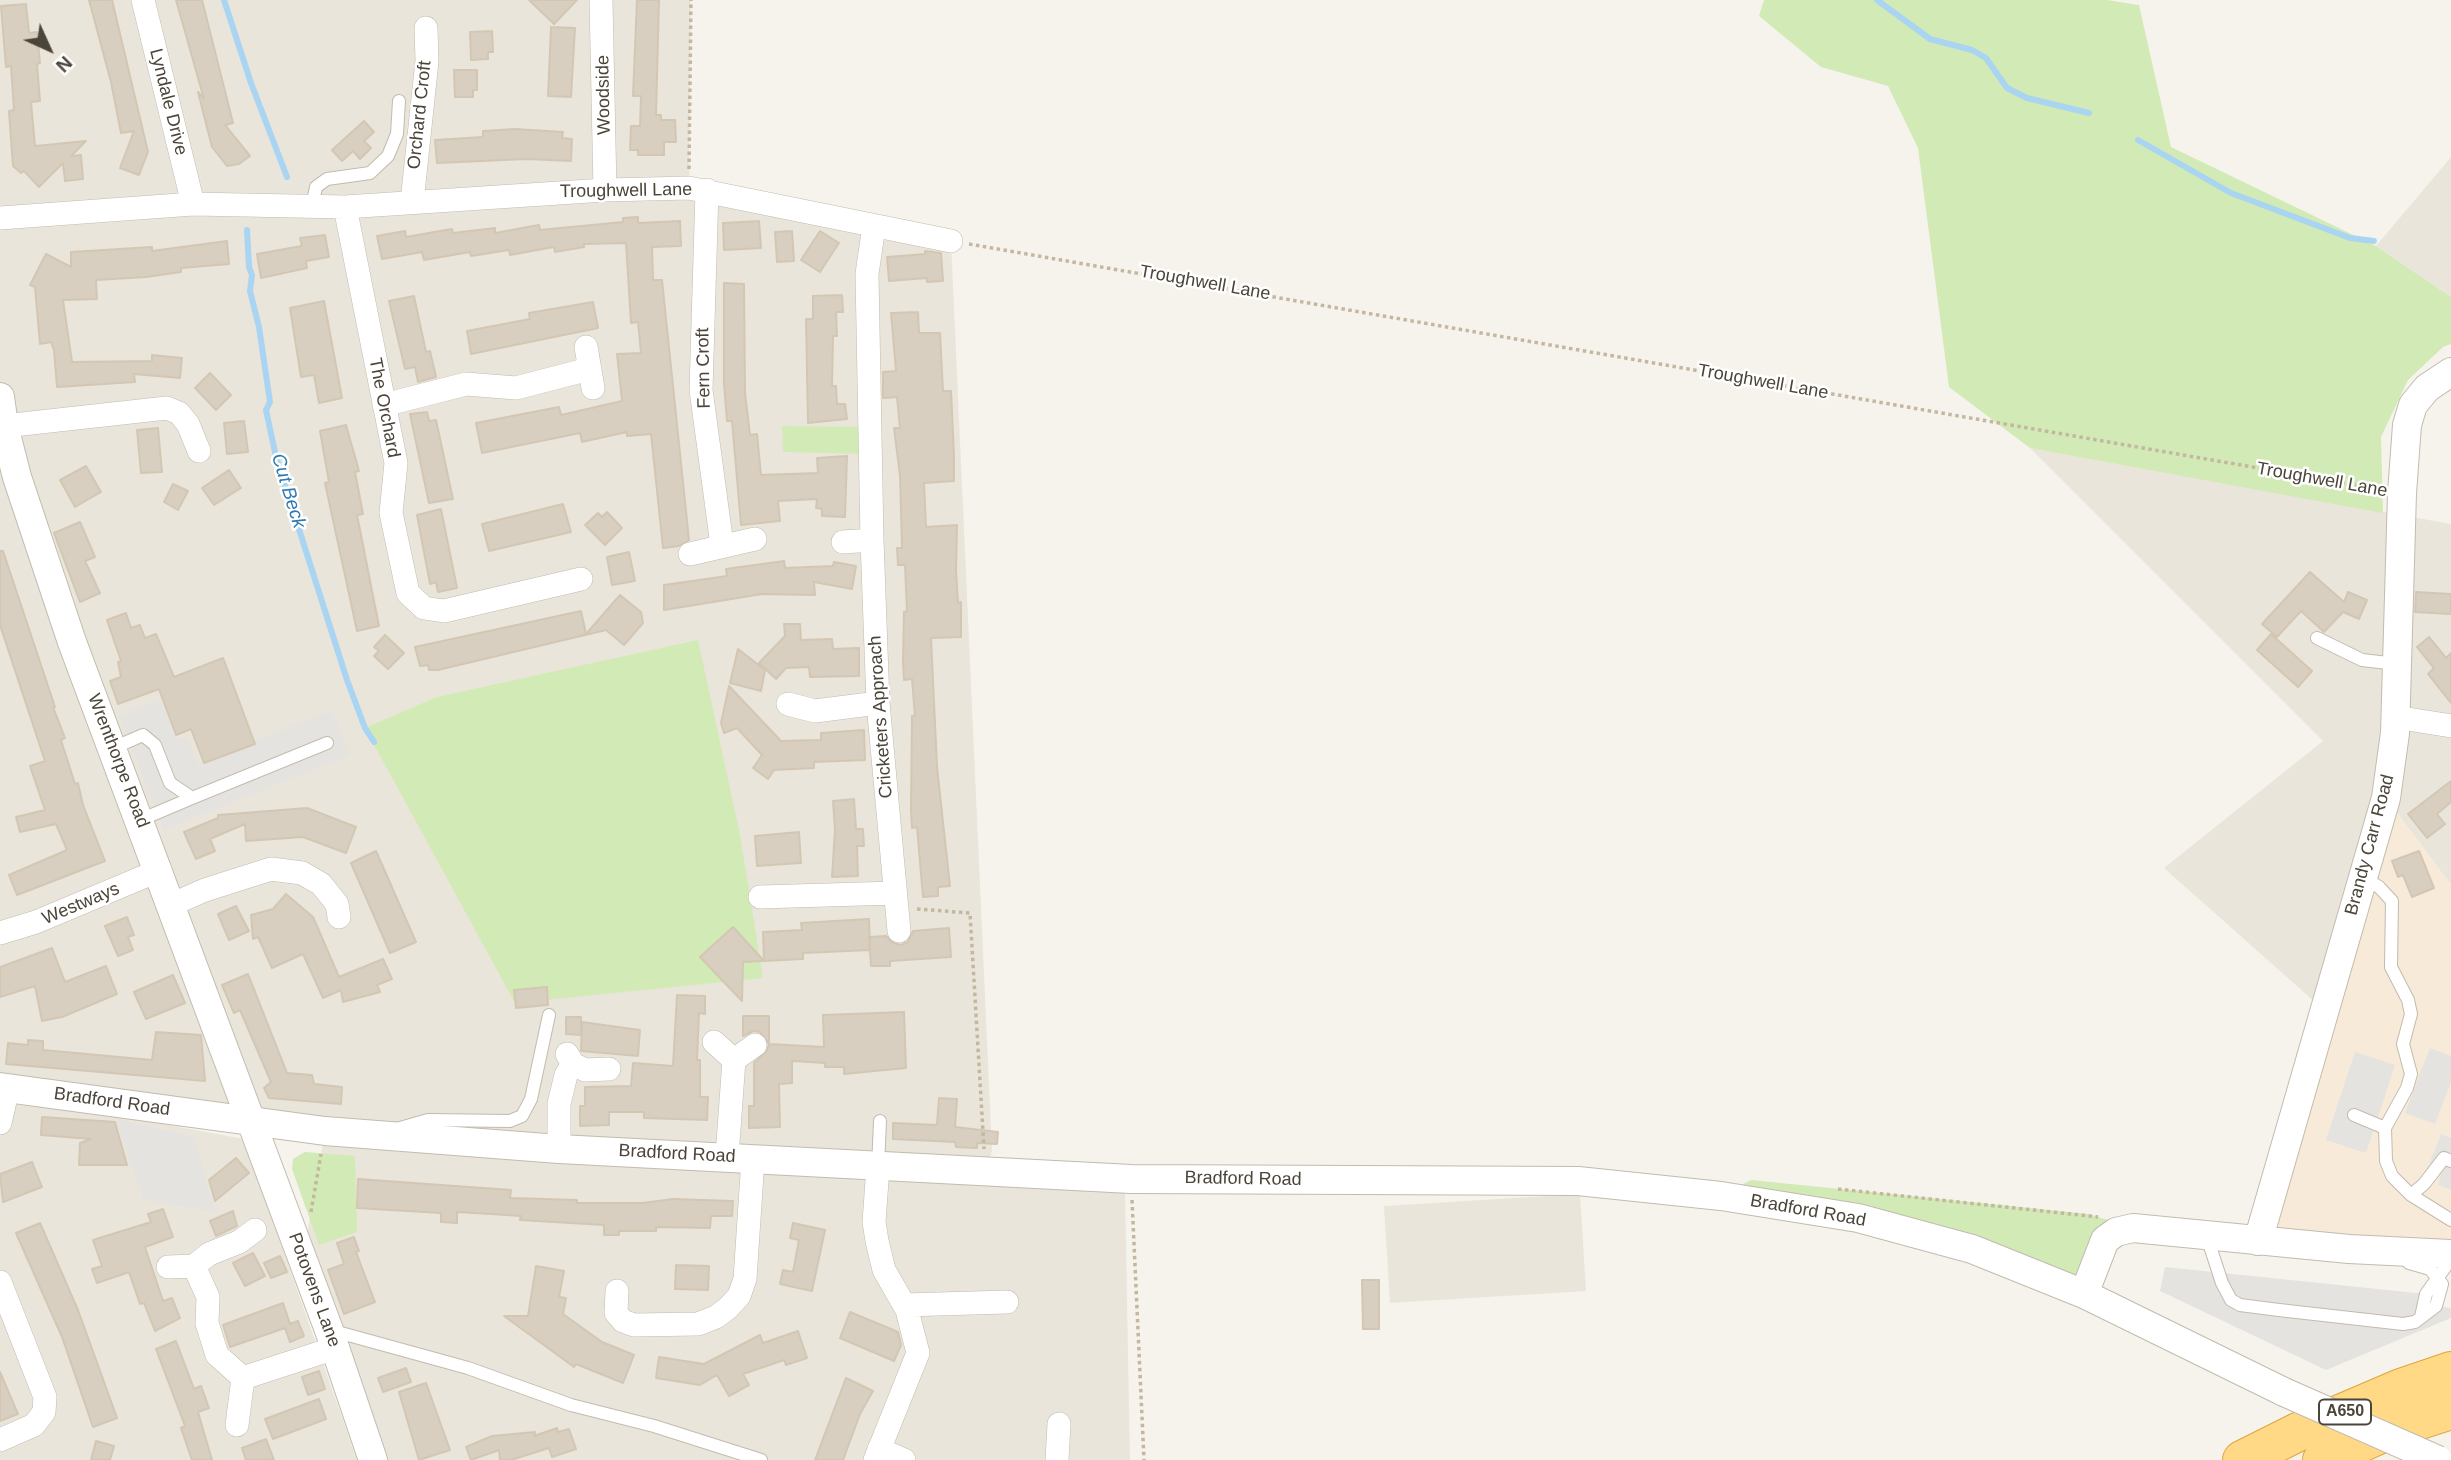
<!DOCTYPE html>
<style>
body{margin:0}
#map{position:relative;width:2451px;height:1460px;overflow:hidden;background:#f6f3ec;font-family:Arial,sans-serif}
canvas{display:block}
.north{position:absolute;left:14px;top:14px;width:70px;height:70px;-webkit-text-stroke:5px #fff;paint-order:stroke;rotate:135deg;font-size:19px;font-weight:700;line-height:28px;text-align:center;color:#4b4439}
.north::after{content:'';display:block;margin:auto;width:24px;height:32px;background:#4b4439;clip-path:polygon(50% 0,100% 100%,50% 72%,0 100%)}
</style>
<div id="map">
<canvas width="2451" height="1460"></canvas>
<div class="north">N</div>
</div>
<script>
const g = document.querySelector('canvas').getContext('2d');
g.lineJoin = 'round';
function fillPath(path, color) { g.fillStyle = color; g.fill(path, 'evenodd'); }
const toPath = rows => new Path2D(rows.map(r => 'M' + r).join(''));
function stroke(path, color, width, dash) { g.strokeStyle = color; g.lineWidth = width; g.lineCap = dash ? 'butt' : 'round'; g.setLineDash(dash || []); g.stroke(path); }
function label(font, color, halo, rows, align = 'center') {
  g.font = font + ' Arial,sans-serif'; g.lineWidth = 5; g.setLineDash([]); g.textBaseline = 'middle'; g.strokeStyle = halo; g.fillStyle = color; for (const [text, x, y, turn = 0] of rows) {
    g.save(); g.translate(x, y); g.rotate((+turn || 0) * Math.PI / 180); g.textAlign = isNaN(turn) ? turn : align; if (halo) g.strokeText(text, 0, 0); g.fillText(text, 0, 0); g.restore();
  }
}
fillPath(toPath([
 [0,0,691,0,689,188,951,241,992,1151,986,1172,859,1178,1125,1193,1130,1460,373,1460,303,1258,325,1131,0,1087],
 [2451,157,2451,297,2376,246],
 [2030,448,2451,524,2451,885,2387,799,2324,1010,2164,868,2323,741],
 [0,1103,109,1114,244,1139,357,1460,0,1460],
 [1580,1194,1586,1291,1390,1303,1384,1206]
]), '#eae5da');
fillPath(toPath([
 [2386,798,2451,885,2451,1254,2258,1241]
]), '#f7ead8');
fillPath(toPath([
 [1764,0,2107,0,2139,5,2171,147,2376,246,2451,297,2451,344,2443,347,2408,380,2381,437,2383,513,2030,448,1949,387,1918,148,1888,86,1821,67,1759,16],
 [782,426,870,427,871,454,783,452],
 [698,640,740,835,763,978,515,1003,365,728,437,697],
 [305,1152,355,1156,357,1232,319,1245,292,1169,293,1159],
 [1751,1180,2089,1214,2133,1228,2116,1232,2084,1294,2036,1272,1721,1196]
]), '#d2eab5');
fillPath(toPath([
 [160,699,176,739,187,738,198,764,332,710,350,755,164,830,119,716],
 [2430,1048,2451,1056,2451,1082,2435,1124,2405,1113],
 [2355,1052,2395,1065,2366,1153,2326,1140],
 [116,1119,194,1137,215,1212,143,1199],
 [2441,1134,2451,1138,2451,1190,2438,1185,2441,1175,2427,1170],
 [2165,1267,2426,1294,2436,1306,2451,1308,2451,1318,2326,1370,2160,1291]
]), '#e5e3e0');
stroke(toPath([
 [224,0,251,83,287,177],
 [1877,0,1930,39,1972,50,1986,58,2007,88,2027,98,2089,113],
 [2138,140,2231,193,2350,238,2374,241],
 [247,230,249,267,252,275,250,291,259,327,270,402,266,410,276,457,347,680,365,728,374,742]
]), '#a9d4f2', 6);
const building = toPath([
 [89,0,112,0,148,152,139,175,120,168,134,131,121,133,111,82,89,0],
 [176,0,202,0,233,123,225,125,250,156,239,164,227,166,212,147,198,92,204,99,176,0],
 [529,0,577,0,554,24,529,0],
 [637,0,659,0,656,115,661,115,661,120,675,120,676,142,664,142,664,155,638,155,638,150,630,150,631,126,640,126,641,96,633,96,637,0],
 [26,4,29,33,37,32,40,63,37,64,40,101,31,102,35,146,86,141,71,156,81,155,83,179,65,181,63,163,39,187,24,171,21,173,13,166,9,111,14,110,11,66,6,67,1,6,26,4],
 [551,27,575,28,571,97,548,96,551,27],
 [492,31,493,52,488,52,488,59,471,60,470,32,492,31],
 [454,70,477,70,477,90,473,90,473,97,455,97,454,70],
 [364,121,374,132,364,141,371,148,360,159,353,151,342,161,332,150,364,121],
 [515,129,563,132,562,138,572,139,571,161,526,159,437,163,435,140,483,137,483,131,515,129],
 [638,217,638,223,680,221,681,246,652,247,653,280,662,280,689,540,679,546,663,548,651,434,627,436,627,432,582,442,580,433,482,453,476,423,559,407,561,415,622,401,617,354,641,353,638,322,631,323,626,243,584,244,584,247,555,252,554,247,510,255,509,250,471,256,470,252,424,260,422,252,382,259,377,236,405,231,406,237,452,229,453,233,495,228,495,233,539,225,540,230,623,222,623,218,638,217],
 [759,221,761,248,724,250,723,223,759,221],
 [792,231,794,261,777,262,775,232,792,231],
 [820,231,839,243,820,272,801,260,820,231],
 [325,235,329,257,306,261,307,268,261,278,257,254,302,246,300,238,325,235],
 [227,241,229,264,181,268,181,272,146,277,96,280,97,299,63,300,72,362,152,361,152,355,182,358,180,378,134,374,135,382,57,387,54,350,51,342,40,344,35,287,30,285,46,254,71,267,71,252,152,247,152,251,227,241],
 [925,251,941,253,943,281,927,282,927,278,889,281,887,257,925,254,925,251],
 [724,283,744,284,745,393,750,435,757,434,761,475,818,473,817,458,847,456,845,517,822,516,822,509,816,508,817,499,778,501,780,521,741,525,732,421,727,421,724,384,724,283],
 [842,295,843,312,836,312,837,336,833,336,832,386,836,386,837,404,845,404,847,419,808,423,806,319,813,319,813,296,842,295],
 [414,296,426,352,430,351,436,377,418,382,415,367,405,369,389,301,414,296],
 [324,301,342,398,319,403,314,375,301,377,290,308,324,301],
 [593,302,598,328,471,354,467,331,530,319,529,313,593,302],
 [918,312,919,333,940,333,943,391,951,391,954,456,954,481,924,483,926,527,957,525,956,570,958,603,961,602,961,637,931,638,937,767,950,886,938,887,938,896,923,897,917,827,912,828,911,810,912,716,915,716,912,679,904,680,903,662,904,612,907,611,905,565,898,565,897,548,902,548,900,475,894,428,900,428,897,397,883,398,883,372,896,371,891,313,918,312],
 [210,373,231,395,216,410,195,388,210,373],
 [427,412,429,421,436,420,453,499,429,503,410,414,427,412],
 [244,421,248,452,227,454,224,423,244,421],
 [346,425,359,471,355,472,363,514,357,515,379,626,357,631,325,483,329,482,320,431,346,425],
 [158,428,162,472,141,473,137,430,158,428],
 [86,466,101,492,75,507,60,480,86,466],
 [229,470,241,488,214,505,202,488,229,470],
 [173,484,188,491,178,510,164,502,173,484],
 [563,504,571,532,489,551,482,524,563,504],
 [441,509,457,588,438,592,436,582,430,584,417,515,441,509],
 [607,512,622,528,605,545,585,525,598,513,602,517,607,512],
 [80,522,95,557,85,561,100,593,80,602,54,533,80,522],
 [0,551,3,551,55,707,53,707,65,738,61,740,75,784,78,783,83,805,105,861,17,895,9,875,67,850,56,824,20,832,16,817,45,810,30,766,45,761,0,625,0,551],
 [629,552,635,581,612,585,607,557,629,552],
 [784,561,785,568,833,566,834,562,856,566,852,589,814,582,815,595,762,594,664,610,664,585,727,576,726,569,784,561],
 [2310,572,2344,602,2348,592,2367,600,2359,619,2343,612,2324,632,2301,611,2277,637,2262,624,2310,572],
 [2416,592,2451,594,2451,614,2415,612,2416,592],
 [620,595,641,612,643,623,624,645,606,630,438,670,429,670,428,665,420,666,415,647,581,611,586,634,620,595],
 [126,613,131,628,140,625,145,638,156,634,174,677,223,658,255,744,204,763,191,729,176,735,159,689,118,704,110,681,121,677,118,662,121,661,107,620,126,613],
 [784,624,800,624,801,640,832,639,833,649,859,648,859,676,810,677,809,667,786,668,776,679,759,663,785,636,784,624],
 [2271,634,2312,671,2298,687,2257,650,2271,634],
 [385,635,404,653,388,669,374,656,379,651,374,647,385,635],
 [2429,637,2446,658,2451,653,2451,703,2428,674,2434,668,2417,647,2429,637],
 [738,649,765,670,761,691,730,683,738,649],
 [729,686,781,741,821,740,821,733,864,730,865,760,814,762,814,768,774,770,768,779,753,768,762,755,737,728,724,733,721,723,729,686],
 [2451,781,2451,802,2437,814,2445,824,2427,838,2408,814,2451,781],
 [854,799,856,829,863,829,864,846,857,846,858,876,832,877,835,830,833,801,854,799],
 [307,808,356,827,346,853,303,837,246,841,245,824,210,839,215,851,196,859,184,832,218,818,218,815,307,808],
 [799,832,801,863,757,866,755,836,799,832],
 [376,851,416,942,390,953,351,863,376,851],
 [2419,851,2434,888,2412,897,2403,875,2398,877,2392,861,2419,851],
 [286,894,313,917,339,977,383,959,392,979,377,985,380,992,343,1002,341,990,323,998,303,954,272,968,258,937,253,939,251,915,273,909,286,894],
 [236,906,249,931,229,940,218,914,236,906],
 [127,917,134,935,128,937,133,950,118,956,105,926,127,917],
 [869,919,870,950,803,953,803,959,743,962,742,1001,700,957,733,927,764,961,763,932,802,930,801,923,869,919],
 [949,928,951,957,890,961,890,966,871,966,869,937,886,936,893,943,901,945,908,942,913,931,949,928],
 [52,948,65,982,106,966,117,994,62,1017,42,1021,35,986,0,997,0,967,52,948],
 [248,974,287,1073,312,1075,314,1084,342,1087,341,1104,269,1098,264,1088,271,1082,240,1010,234,1013,222,985,248,974],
 [173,975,185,1003,146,1019,134,992,173,975],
 [547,987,548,1005,516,1008,514,990,547,987],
 [677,995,705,996,705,1014,699,1013,697,1060,700,1060,700,1097,708,1097,707,1120,644,1118,644,1112,609,1112,609,1125,580,1126,580,1106,585,1106,585,1087,631,1086,633,1063,673,1066,677,995],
 [904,1012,906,1068,844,1074,844,1067,825,1067,825,1063,792,1061,792,1083,779,1084,780,1127,749,1128,749,1106,754,1106,754,1063,767,1051,769,1044,824,1047,823,1015,904,1012],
 [743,1016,769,1016,769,1044,760,1032,753,1031,743,1036,743,1016],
 [566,1017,581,1017,581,1035,566,1034,566,1017],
 [582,1022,640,1030,638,1056,581,1051,582,1022],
 [156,1032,201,1035,205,1081,6,1064,8,1043,28,1045,28,1040,43,1041,43,1050,152,1060,156,1032],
 [939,1098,957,1099,955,1127,998,1132,997,1144,977,1143,977,1148,956,1147,955,1142,893,1139,893,1123,937,1125,939,1098],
 [42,1117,115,1122,127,1165,79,1165,80,1143,91,1139,41,1135,42,1117],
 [236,1158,249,1173,215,1201,209,1180,236,1158],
 [32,1162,42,1187,3,1202,0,1174,32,1162],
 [358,1179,511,1190,510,1198,577,1200,577,1203,643,1203,673,1199,733,1201,732,1216,711,1216,710,1228,656,1227,656,1231,619,1231,619,1235,604,1235,604,1225,520,1220,521,1216,491,1214,457,1212,457,1223,441,1222,441,1213,357,1208,358,1179],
 [163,1209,173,1237,145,1247,163,1301,172,1298,180,1318,155,1331,144,1303,140,1304,129,1272,97,1283,92,1269,102,1266,93,1240,151,1222,148,1214,163,1209],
 [233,1211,237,1226,216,1236,210,1221,233,1211],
 [40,1223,78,1310,117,1418,93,1427,62,1337,16,1233,40,1223],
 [793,1223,825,1230,812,1291,780,1284,783,1270,793,1272,799,1240,790,1238,793,1223],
 [354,1237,359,1251,356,1252,375,1302,344,1314,328,1270,344,1264,337,1243,354,1237],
 [253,1253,265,1276,245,1286,233,1263,253,1253],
 [280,1256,287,1272,271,1278,264,1263,280,1256],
 [676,1265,709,1266,708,1290,675,1289,676,1265],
 [536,1266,564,1271,559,1297,566,1298,563,1314,602,1342,634,1355,623,1383,576,1364,574,1367,504,1316,528,1316,536,1266],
 [1362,1280,1379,1280,1379,1329,1363,1329,1362,1280],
 [283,1303,290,1324,298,1321,304,1336,290,1342,285,1328,230,1347,223,1325,283,1303],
 [850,1312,898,1332,901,1345,894,1361,840,1338,850,1312],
 [798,1331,807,1358,786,1365,784,1360,743,1374,749,1385,729,1396,717,1375,700,1385,656,1378,659,1357,704,1364,760,1335,763,1343,798,1331],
 [176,1341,194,1389,201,1386,209,1408,198,1412,212,1460,192,1460,181,1428,185,1426,156,1349,176,1341],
 [406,1368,411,1382,383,1392,378,1378,406,1368],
 [319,1371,325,1389,308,1395,302,1377,319,1371],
 [0,1372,18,1414,0,1421,0,1372],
 [846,1378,873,1391,860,1414,843,1460,815,1460,846,1378],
 [426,1383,450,1450,419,1460,399,1392,426,1383],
 [319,1399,326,1419,273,1439,265,1419,319,1399],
 [557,1428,558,1432,569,1429,576,1449,552,1457,549,1448,511,1460,500,1460,499,1450,471,1460,466,1447,492,1436,535,1432,534,1436,557,1428],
 [266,1439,274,1460,246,1460,242,1448,266,1439],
 [96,1441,114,1446,110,1460,91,1460,96,1441]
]);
fillPath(building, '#d8cfc1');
stroke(building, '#d3c7b4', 2);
const service = toPath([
 [312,206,316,187,327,179,370,173,388,156,397,134,399,101],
 [2317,638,2362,660,2397,664],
 [113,748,143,735,155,745,170,783,192,798,327,743],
 [140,820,192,798],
 [2364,878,2379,887,2392,901,2391,967,2408,1000,2411,1014,2403,1044,2411,1074,2407,1088,2385,1128,2386,1161,2392,1176,2411,1195,2451,1220],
 [2354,1115,2385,1128],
 [400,1128,428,1120,510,1121,522,1116,531,1099,549,1015],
 [878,1167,880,1121],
 [2411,1195,2424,1184,2444,1158,2451,1161],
 [2207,1237,2222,1283,2231,1300,2240,1305,2279,1310,2403,1324,2415,1322,2436,1306,2442,1284,2430,1269,2409,1263],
 [2421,1317,2426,1294,2451,1259],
 [330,1330,468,1368,571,1405,654,1426,761,1460]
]);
const minor = toPath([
 [143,0,193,204],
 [601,0,605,190],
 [707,190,701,390,722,545],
 [412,202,427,61,426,28],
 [345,207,396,463,391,513,408,593,424,608,444,611,581,579],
 [0,218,193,204,345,207,605,190,689,188,951,241],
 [874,226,867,274,872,540,878,703,899,931],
 [586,347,593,388],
 [384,405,466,384,516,388,589,369],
 [4,426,167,408,179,413,188,424,199,451],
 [843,542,872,540],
 [690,554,755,539],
 [788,704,815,711,878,703],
 [2395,717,2451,726],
 [760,897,895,893],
 [173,904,205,890,271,869,302,873,321,884,337,904,339,917],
 [0,933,36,922,160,870],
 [714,1042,734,1060,755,1045],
 [567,1054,573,1064,585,1070,609,1069],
 [0,1123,8,1088],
 [559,1149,559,1104,566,1075,573,1064],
 [727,1156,734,1060],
 [194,1266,208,1297,207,1323,217,1355,243,1378],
 [168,1267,194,1266,209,1254,239,1242,255,1230],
 [0,1282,45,1397,44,1412,34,1425,0,1440],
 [617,1291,616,1313,623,1321,634,1325,698,1324,716,1317,728,1308,739,1296,745,1279,753,1159],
 [904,1305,1007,1302],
 [237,1425,243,1378,335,1348],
 [879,1449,904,1460],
 [875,1460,918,1353,907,1310,884,1270,877,1241,874,1222,878,1167],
 [1057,1460,1059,1424]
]);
const tertiary = toPath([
 [0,397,4,426,17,477,72,642,329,1330,373,1460],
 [0,1087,325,1131,559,1149,1131,1179,1578,1181,1721,1196,1858,1218,1972,1249,2084,1294,2284,1392],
 [2258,1241,2386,798,2395,733,2402,493,2407,425,2413,405,2427,388,2451,372],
 [2084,1294,2105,1240,2116,1232,2133,1228,2349,1249,2451,1254]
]);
const trunk = toPath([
 [2242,1460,2298,1432,2401,1388,2451,1371],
 [2322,1460,2392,1429,2451,1410]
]);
stroke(service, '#c2bbae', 14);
stroke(minor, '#c2bbae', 24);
stroke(tertiary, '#c2bbae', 30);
stroke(trunk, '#e0a43c', 40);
stroke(toPath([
 [689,169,691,0],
 [969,244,2379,489],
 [917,909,970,913,984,1149],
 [1838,1189,2098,1217],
 [1132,1200,1144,1460],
 [311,1212,321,1154]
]), '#c4b79f', 3.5, [3.5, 3.5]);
stroke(service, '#fff', 12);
stroke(minor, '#fff', 23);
stroke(tertiary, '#fff', 28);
stroke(trunk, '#ffd985', 38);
const tertiaryBridge = toPath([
 [2284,1392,2438,1460]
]);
stroke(tertiaryBridge, '#c2bbae', 30, []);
stroke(tertiaryBridge, '#fff', 28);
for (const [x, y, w] of [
 [2345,1412,52]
]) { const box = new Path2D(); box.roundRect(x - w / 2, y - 12.5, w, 25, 5); g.fillStyle = '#fff'; g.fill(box); stroke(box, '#4b4439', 2); }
label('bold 16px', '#4b4439', null, [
 ["A650",2345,1412]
]);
label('18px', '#4b4439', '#fff', [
 ["Woodside",604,95,-91],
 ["Lyndale Drive",168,102,76],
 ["Orchard Croft",420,115,-84],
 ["Troughwell Lane",626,191,-1],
 ["Troughwell Lane",1205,283,10],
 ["Fern Croft",704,368,-91],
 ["Troughwell Lane",1763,382,10],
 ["The Orchard",384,408,79],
 ["Troughwell Lane",2322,480,10],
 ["Cricketers Approach",881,717,-94],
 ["Wrenthorpe Road",118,761,69],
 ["Brandy Carr Road",2370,845,-75],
 ["Westways",81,904,-23],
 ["Bradford Road",112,1102,8],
 ["Bradford Road",677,1154,3],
 ["Bradford Road",1243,1179,1],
 ["Bradford Road",1808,1211,10],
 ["Potovens Lane",314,1290,70]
]);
label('italic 19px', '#2e7ab2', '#fff', [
 ["Cut Beck",288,491,73]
]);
</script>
